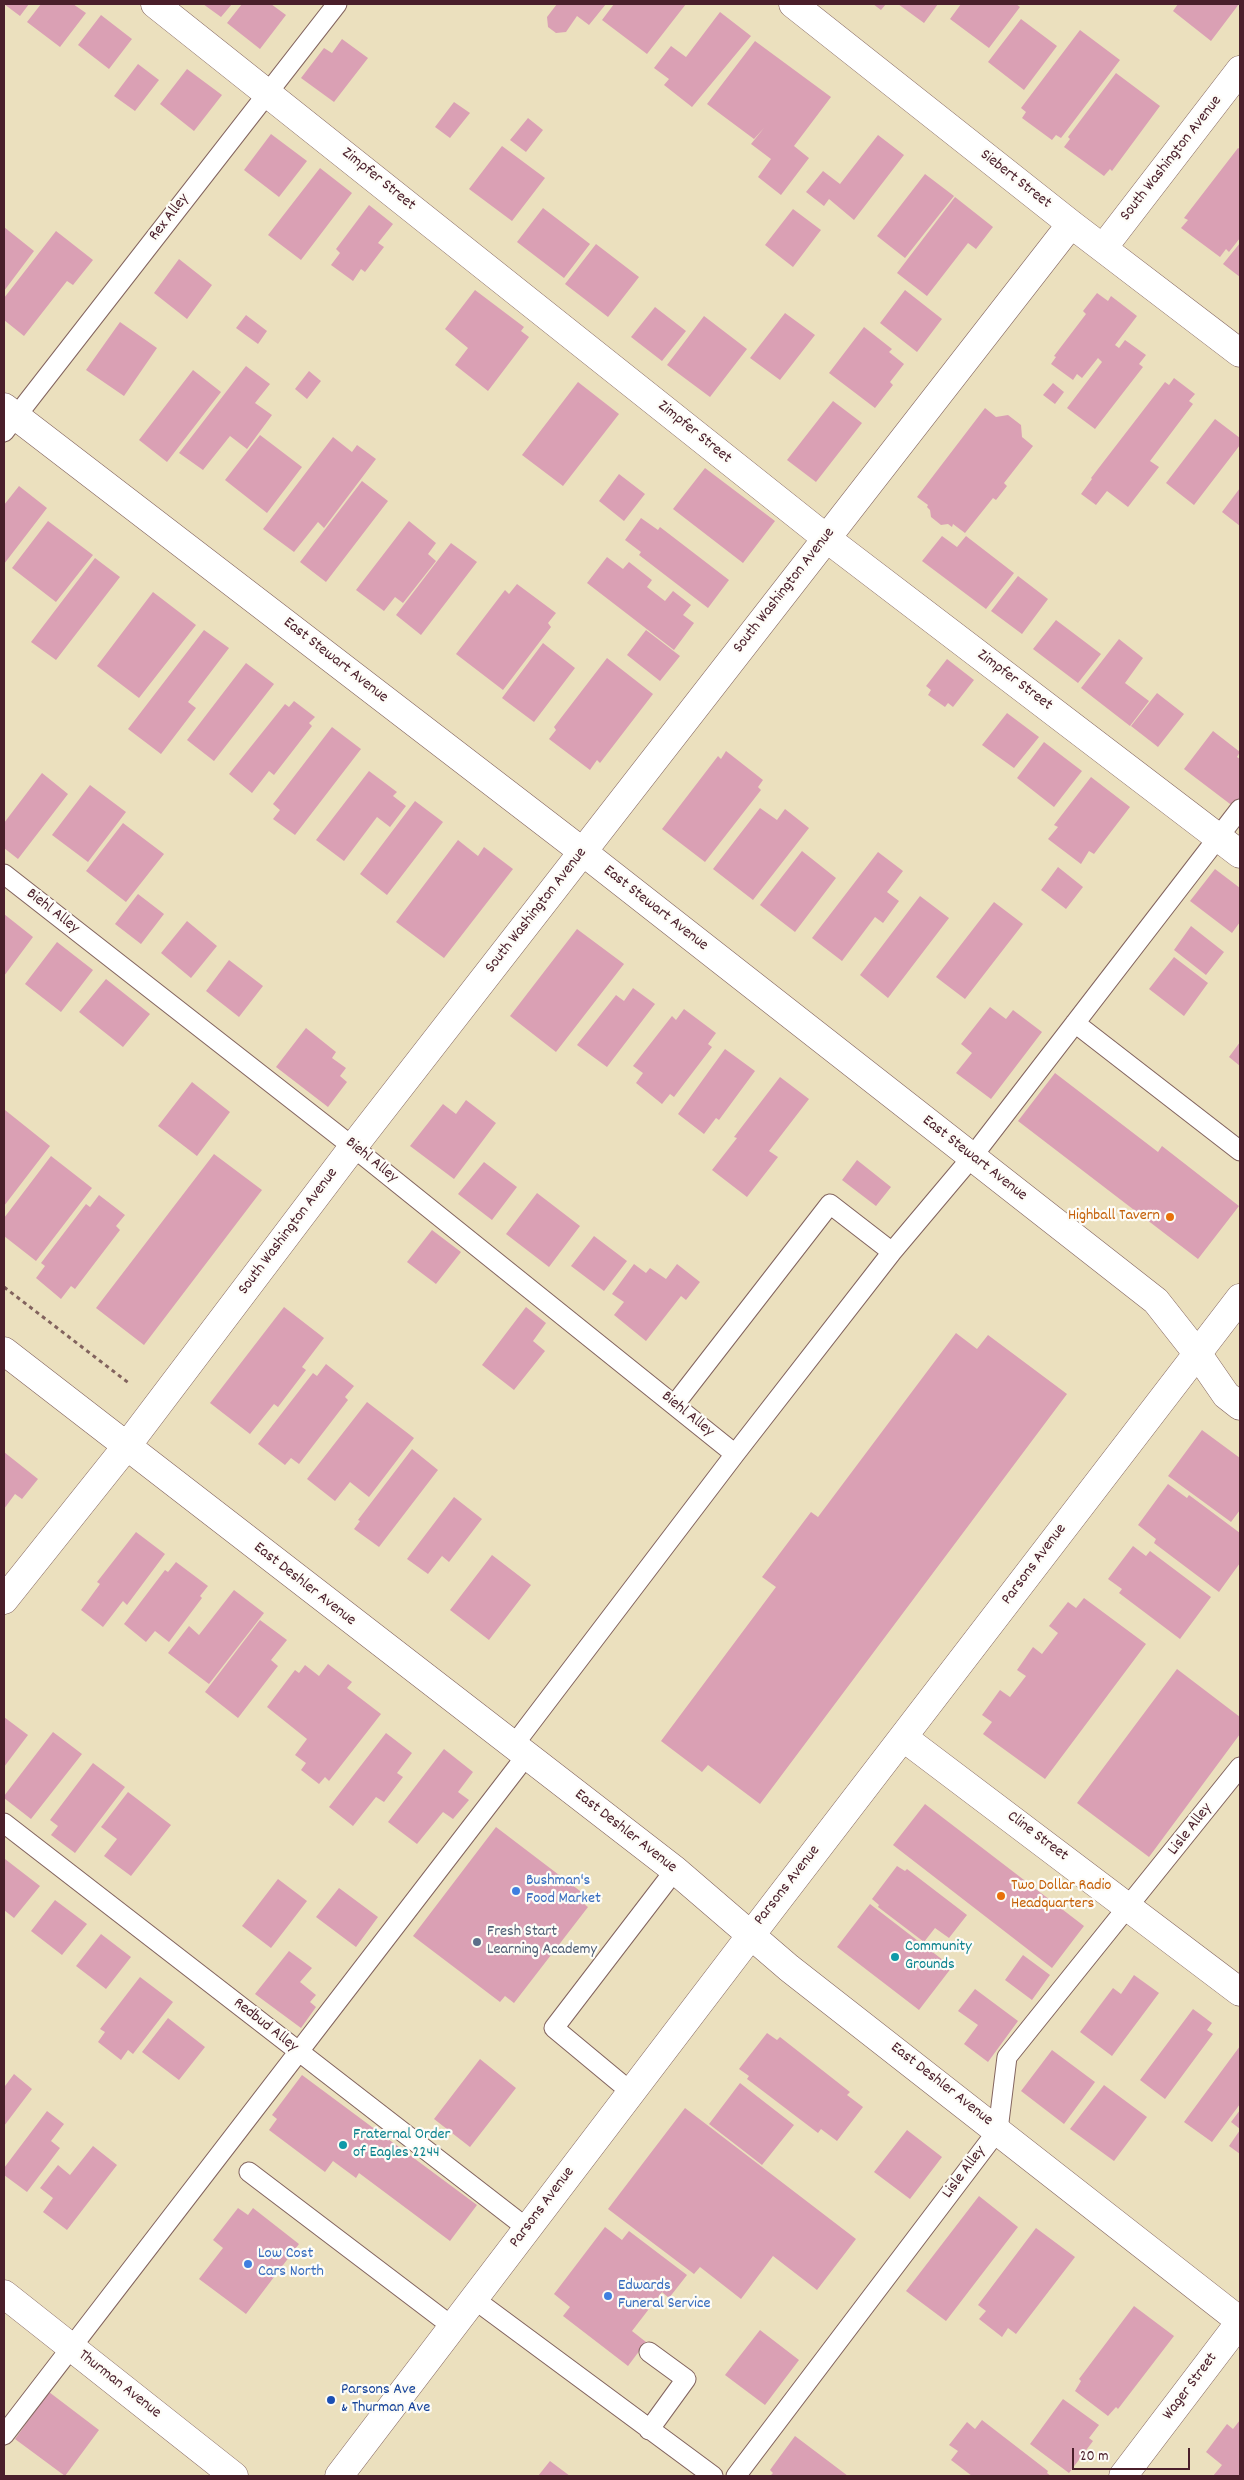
<!DOCTYPE html>
<style>
body{margin:0}
#map{position:relative;width:1244px;height:2480px;overflow:hidden;background:#ebe0be;font-family:Dekko,sans-serif}
canvas{display:block}
.frame{position:absolute;inset:0;border:5px solid #4a1f2b;pointer-events:none}
.scale{position:absolute;left:1072px;top:2448px;width:118px;height:22px;box-sizing:border-box;border:2px solid #4a1f2b;border-top:0;padding-left:6px;font-size:15px;line-height:18px;white-space:nowrap;color:#4a1f2b;-webkit-text-stroke:4px #fdfcf7;paint-order:stroke}
</style>
<div id="map">
<canvas width="1244" height="2480"></canvas>
<div class="frame"></div>
<div class="scale">20 m</div>
</div>
<script>
const g = document.querySelector('canvas').getContext('2d');
g.lineJoin = 'round';
function fillPath(path, color) { g.fillStyle = color; g.fill(path, 'evenodd'); }
const toPath = rows => new Path2D(rows.map(r => 'M' + r).join(''));
function stroke(path, color, width, dash) { g.strokeStyle = color; g.lineWidth = width; g.lineCap = dash ? 'butt' : 'round'; g.setLineDash(dash || []); g.stroke(path); }
function label(font, color, halo, rows, align = 'center') {
  g.font = font + ' Dekko,sans-serif'; g.lineWidth = 4.5; g.setLineDash([]); g.textBaseline = 'middle'; g.strokeStyle = halo; g.fillStyle = color; for (const [text, x, y, turn = 0] of rows) {
    g.save(); g.translate(x, y); g.rotate((+turn || 0) * Math.PI / 180); g.textAlign = isNaN(turn) ? turn : align; if (halo) g.strokeText(text, 0, 0); g.fillText(text, 0, 0); g.restore();
  }
}
fillPath(toPath([
 [4,4,29,4,20,16],
 [41,4,73,4,86,13,60,47,27,22],
 [203,4,232,4,221,17],
 [242,4,271,4,286,15,260,49,227,23],
 [557,4,606,4,589,25,577,16,566,32,556,33,548,27,547,17],
 [614,4,686,4,647,54,602,20],
 [873,4,886,4,881,10],
 [898,4,938,4,924,23],
 [961,4,1016,4,1020,7,989,48,950,19],
 [1178,4,1239,4,1211,41,1173,11],
 [720,12,751,36,692,107,664,85,669,79,654,68,671,46,686,57],
 [101,15,132,39,109,69,78,45],
 [1021,19,1057,46,1024,90,988,62],
 [1080,30,1120,60,1061,138,1056,135,1052,140,1022,118,1026,112,1021,108],
 [342,39,368,58,334,102,301,78,324,48,332,53],
 [755,41,831,97,794,146,809,158,781,195,758,177,771,159,751,144,764,128,754,139,707,104],
 [138,64,159,80,135,111,114,96],
 [187,69,222,95,194,131,160,104],
 [1116,73,1160,106,1112,171,1110,169,1104,176,1064,147,1070,139,1068,137],
 [454,102,470,113,450,138,435,127],
 [528,118,543,130,526,152,510,140],
 [271,134,307,161,279,197,244,170],
 [878,135,904,155,854,220,829,199,824,206,806,192,823,171,840,184],
 [502,146,545,178,512,221,469,189],
 [1238,148,1240,149,1240,238,1229,252,1226,249,1220,257,1181,228,1188,220,1184,218],
 [320,168,352,193,301,260,268,235],
 [925,174,954,196,905,258,877,236],
 [955,197,993,227,976,249,968,243,927,296,897,273],
 [369,205,393,224,378,243,384,247,365,272,361,269,353,281,331,265,340,253,336,249],
 [543,208,590,244,564,278,517,242],
 [793,209,821,230,793,267,765,245],
 [4,227,34,251,4,291],
 [56,231,93,260,73,285,67,281,24,336,4,320,4,298],
 [1240,243,1240,277,1223,264],
 [596,244,639,277,608,317,565,284],
 [179,259,212,285,187,319,154,293],
 [475,290,524,327,521,331,529,337,488,391,455,365,468,348,445,329],
 [905,290,942,319,917,352,880,323],
 [1097,293,1108,301,1111,296,1137,316,1115,345,1119,348,1125,340,1146,355,1139,364,1143,367,1095,429,1067,408,1102,362,1098,358,1082,378,1077,374,1073,380,1051,364,1056,357,1054,356,1086,314,1083,311],
 [655,307,686,331,662,361,631,337],
 [785,313,815,335,780,380,750,358],
 [246,315,267,331,258,344,236,328],
 [704,316,747,349,710,397,667,365],
 [120,322,157,348,124,396,86,370],
 [864,327,892,349,889,352,904,364,890,382,893,385,875,408,829,373],
 [246,366,270,384,255,403,272,415,247,449,230,436,203,470,179,453],
 [193,370,221,392,167,462,139,440],
 [309,371,321,381,307,399,295,389],
 [1174,378,1195,394,1189,401,1193,404,1150,461,1159,467,1128,507,1107,491,1096,505,1081,494,1092,479,1091,478,1165,382,1169,385],
 [578,382,619,414,563,486,522,455],
 [1053,383,1064,392,1055,404,1043,395],
 [833,401,862,423,816,482,787,460],
 [985,408,996,417,1008,415,1021,425,1022,437,1033,446,1004,483,1007,486,996,500,993,498,965,533,953,524,952,527,948,524,941,525,931,517,930,510,927,507,928,505,917,497],
 [1215,419,1240,438,1240,445,1194,505,1166,483],
 [260,435,302,467,267,513,225,480],
 [333,437,352,452,357,445,376,459,324,528,318,522,294,552,263,529],
 [705,468,775,521,743,563,673,509],
 [619,474,645,494,624,521,599,501],
 [362,481,388,501,326,582,300,562],
 [19,486,47,508,4,564,4,505],
 [1240,488,1240,526,1222,512],
 [641,518,658,530,660,527,729,580,708,608,639,555,641,552,625,540],
 [48,521,93,555,56,602,12,568],
 [409,521,436,543,428,554,436,561,403,603,395,597,384,611,356,590],
 [942,536,957,547,966,536,1014,573,986,609,922,561],
 [451,543,477,562,421,635,396,615],
 [607,557,623,569,629,562,652,580,647,587,665,601,673,591,691,605,683,615,694,623,674,650,587,583],
 [95,558,120,577,56,660,31,642],
 [1018,576,1048,599,1022,634,991,611],
 [517,584,556,613,548,623,551,627,503,690,456,654,505,590,509,594],
 [153,592,196,625,139,698,97,666],
 [1056,620,1101,654,1078,683,1033,649],
 [204,630,229,648,188,702,196,708,161,754,128,729],
 [646,630,680,656,660,681,627,655],
 [1119,639,1143,658,1125,683,1149,701,1130,726,1081,688],
 [543,643,575,668,534,722,502,698],
 [607,658,653,694,600,763,597,760,590,770,549,739,556,730,554,727],
 [947,659,974,680,953,707,948,703,945,707,928,695,931,690,926,686],
 [246,663,274,684,214,761,187,740],
 [1157,693,1184,714,1158,747,1131,726],
 [294,701,315,717,309,723,312,726,274,775,269,771,252,793,229,774,285,704,289,707],
 [1007,713,1039,737,1014,768,982,745],
 [332,727,361,749,295,835,273,819,280,810,273,804],
 [1213,731,1240,752,1237,757,1240,759,1240,798,1234,807,1184,769],
 [1044,742,1082,771,1054,807,1017,778],
 [726,751,763,780,758,787,761,790,705,862,662,829,718,756,721,759],
 [369,771,397,792,393,796,406,806,390,827,377,817,344,861,316,840],
 [42,773,68,794,18,859,4,848,4,823],
 [1091,777,1130,807,1094,854,1089,851,1081,864,1048,839,1058,827,1054,825],
 [90,785,126,812,88,862,52,835],
 [415,801,443,822,387,895,360,874],
 [760,808,777,820,785,809,809,828,753,900,713,869],
 [123,823,164,854,126,902,86,871],
 [458,840,478,856,484,847,513,869,444,958,396,922],
 [802,851,836,878,795,932,760,905],
 [878,852,903,871,887,892,899,901,883,923,875,917,842,961,812,938],
 [1058,867,1083,887,1066,909,1041,890],
 [1215,869,1240,888,1240,922,1232,933,1190,901],
 [138,894,164,914,141,944,115,924],
 [920,896,949,918,888,998,860,975],
 [994,902,1023,924,965,999,936,977],
 [4,914,33,937,4,976],
 [187,921,217,946,191,978,161,953],
 [1191,926,1224,952,1206,975,1174,950],
 [577,929,624,964,556,1052,510,1016],
 [57,942,93,970,61,1012,25,984],
 [1174,957,1208,983,1184,1016,1149,989],
 [229,960,263,986,239,1017,206,991],
 [106,979,150,1014,123,1047,79,1012],
 [633,988,655,1004,607,1067,577,1045,616,995,624,1001],
 [990,1007,1006,1019,1013,1010,1042,1032,991,1099,956,1073,972,1053,961,1044],
 [684,1009,716,1033,708,1044,712,1047,674,1097,670,1094,662,1104,636,1083,643,1073,633,1066,672,1016,676,1020],
 [306,1028,336,1052,332,1058,346,1068,340,1076,347,1082,328,1107,276,1067],
 [1240,1042,1240,1066,1229,1057],
 [725,1049,755,1071,719,1120,716,1118,704,1134,678,1114],
 [1055,1073,1158,1152,1162,1146,1239,1206,1198,1259,1018,1121],
 [780,1077,809,1099,769,1151,778,1157,747,1197,712,1170,737,1138,734,1137],
 [192,1082,230,1112,197,1156,158,1126],
 [466,1100,496,1123,454,1179,410,1146,443,1104,456,1114],
 [5,1110,50,1146,4,1206,4,1111],
 [214,1154,262,1190,144,1345,96,1308],
 [51,1156,92,1188,36,1261,4,1236,4,1218],
 [857,1160,891,1187,876,1206,842,1180],
 [484,1162,517,1187,492,1220,458,1194],
 [537,1193,580,1226,549,1267,506,1234],
 [99,1195,125,1215,116,1226,120,1230,75,1289,71,1286,61,1299,36,1278,45,1266,41,1263,86,1204,90,1207],
 [432,1230,461,1252,436,1284,407,1262],
 [594,1236,627,1261,604,1291,571,1266],
 [634,1264,646,1273,650,1268,666,1279,677,1264,700,1282,686,1300,681,1296,646,1341,614,1315,624,1302,612,1294],
 [284,1307,324,1338,302,1367,306,1370,278,1407,274,1404,250,1434,210,1403],
 [526,1307,546,1323,533,1341,545,1351,514,1390,482,1365],
 [956,1333,977,1349,988,1335,1067,1394,760,1804,708,1765,702,1772,661,1741,776,1587,762,1577,811,1512,818,1517],
 [326,1364,354,1386,345,1397,348,1400,299,1464,291,1458,285,1465,258,1444,313,1373,317,1376],
 [367,1402,414,1438,369,1497,350,1482,335,1501,307,1479],
 [1202,1430,1240,1458,1240,1510,1231,1522,1168,1476],
 [412,1449,438,1470,379,1547,354,1529,360,1521,358,1520],
 [4,1452,38,1479,22,1499,15,1494,4,1509],
 [1168,1484,1187,1498,1189,1495,1240,1533,1240,1563,1219,1592,1154,1543,1156,1539,1138,1525],
 [454,1497,482,1519,449,1562,442,1556,428,1574,407,1559],
 [136,1532,165,1554,127,1605,123,1601,103,1627,81,1610,100,1584,97,1582],
 [1133,1546,1146,1556,1150,1551,1211,1597,1180,1639,1119,1593,1122,1589,1108,1579],
 [492,1555,531,1585,489,1640,450,1610],
 [176,1562,208,1586,200,1596,202,1598,169,1642,155,1631,146,1642,124,1624,165,1570,168,1572],
 [234,1590,264,1613,209,1684,168,1653,189,1626,199,1635],
 [1084,1598,1146,1644,1045,1779,983,1734,992,1722,982,1715,1000,1690,1010,1697,1026,1676,1017,1670,1033,1647,1042,1654,1058,1633,1049,1626,1068,1602,1076,1608],
 [260,1620,287,1640,271,1660,278,1666,238,1718,205,1692],
 [328,1664,352,1682,347,1688,381,1714,329,1781,325,1777,319,1784,301,1770,306,1763,295,1755,307,1739,267,1707,295,1670,299,1673,305,1665,319,1676],
 [1177,1669,1240,1717,1240,1734,1149,1857,1077,1803],
 [4,1717,28,1735,4,1767],
 [53,1732,82,1754,31,1819,4,1798,4,1796],
 [386,1733,412,1753,397,1773,403,1777,384,1802,376,1797,353,1826,329,1807],
 [444,1749,473,1772,458,1792,469,1800,453,1819,443,1812,417,1844,388,1822],
 [93,1763,125,1787,75,1853,51,1835,58,1826,50,1820],
 [128,1792,171,1825,131,1876,104,1856,117,1839,101,1827],
 [925,1804,1084,1926,1052,1968,893,1845],
 [496,1827,584,1894,579,1900,588,1907,514,2003,505,1996,500,2002,413,1936],
 [5,1859,40,1886,14,1918,4,1910],
 [897,1866,905,1871,907,1869,967,1915,949,1938,935,1928,924,1942,878,1907,879,1905,872,1899],
 [278,1879,307,1901,271,1948,242,1926],
 [339,1888,378,1917,356,1947,316,1917],
 [55,1900,87,1924,62,1955,31,1931],
 [870,1904,952,1967,919,2010,837,1947],
 [101,1934,131,1957,106,1989,76,1966],
 [289,1951,312,1968,300,1982,316,1995,310,2002,316,2007,301,2028,255,1994],
 [1023,1955,1050,1975,1032,2000,1005,1980],
 [1134,1975,1159,1993,1112,2056,1080,2032,1113,1988,1121,1994],
 [140,1977,173,2002,133,2054,128,2050,121,2060,98,2042,105,2032,100,2029],
 [975,1989,1018,2021,988,2062,964,2044,978,2025,958,2011],
 [1193,2009,1212,2023,1207,2030,1213,2034,1165,2099,1140,2080],
 [168,2018,205,2047,179,2080,142,2052],
 [767,2033,777,2040,780,2037,850,2092,847,2095,863,2107,837,2141,821,2129,818,2133,747,2079,749,2076,739,2069],
 [1240,2046,1240,2104,1212,2142,1184,2122],
 [1052,2050,1095,2082,1064,2124,1021,2091],
 [480,2059,516,2088,470,2147,434,2119],
 [14,2074,32,2089,4,2126,4,2085,5,2086],
 [302,2075,477,2205,450,2241,359,2173,356,2178,333,2161,325,2172,269,2130,277,2119,272,2115],
 [740,2083,794,2125,762,2165,709,2124],
 [1104,2085,1147,2117,1114,2161,1070,2129],
 [685,2108,856,2239,817,2290,773,2256,741,2299,700,2267,694,2274,608,2209],
 [1240,2110,1240,2129,1231,2122],
 [47,2111,64,2124,51,2141,60,2148,27,2192,4,2175,4,2168],
 [907,2130,942,2157,910,2199,874,2172],
 [1240,2130,1240,2154,1229,2146],
 [93,2146,117,2165,67,2230,43,2212,53,2198,40,2188,58,2165,70,2175],
 [979,2196,1018,2227,946,2321,906,2291],
 [238,2208,248,2215,253,2208,299,2244,246,2314,199,2279,223,2248,213,2240],
 [605,2227,622,2240,629,2231,687,2275,669,2298,662,2292,632,2331,646,2342,628,2366,563,2316,570,2307,554,2294],
 [1036,2228,1075,2257,1016,2334,1008,2328,1002,2337,979,2319,986,2311,978,2305],
 [1134,2306,1174,2336,1118,2409,1116,2407,1108,2416,1075,2391,1081,2381,1079,2379],
 [760,2330,799,2360,765,2405,725,2375],
 [49,2392,99,2430,65,2476,15,2439],
 [1063,2399,1099,2425,1089,2438,1093,2441,1069,2473,1030,2444],
 [982,2420,1048,2471,1047,2473,1051,2476,972,2476,951,2460,958,2451,949,2445,967,2422,975,2429],
 [1240,2420,1240,2476,1213,2476,1222,2465,1206,2452,1227,2424,1233,2429],
 [795,2436,848,2476,770,2476,773,2473,770,2470],
 [550,2461,570,2476,538,2476]
]), '#daa0b4');
const service = toPath([
 [4,432,337,4],
 [4,874,353,1147,735,1454],
 [1075,1023,1240,1151],
 [675,1404,830,1204,892,1252],
 [513,1746,735,1454,892,1252,972,1157,1240,809],
 [4,1823,528,2229],
 [631,2092,554,2028,675,1870],
 [249,2172,453,2327],
 [474,2299,713,2476],
 [649,2430,686,2379,649,2352],
 [4,2435,526,1756],
 [736,2476,998,2130,1007,2057,1240,1767]
]);
const minor = toPath([
 [155,4,826,538,1240,854],
 [793,4,1071,224,1240,353],
 [1103,248,1240,70],
 [4,407,583,852,1156,1301,1197,1353,1226,1395,1240,1406],
 [4,1351,675,1870,789,1968,1240,2321],
 [4,1600,126,1447,353,1147,1071,224],
 [904,1738,1240,1992],
 [1123,2476,1240,2322]
]);
const tertiary = toPath([
 [4,2294,234,2476]
]);
const primary = toPath([
 [339,2476,751,1935,1240,1298]
]);
stroke(service, '#82635e', 21);
stroke(minor, '#82635e', 29);
stroke(tertiary, '#82635e', 29);
stroke(primary, '#82635e', 29);
stroke(toPath([
 [4,1287,130,1384]
]), '#82635e', 3, [4, 4]);
stroke(service, '#fff', 19);
stroke(minor, '#fff', 28);
stroke(tertiary, '#fff', 28);
stroke(primary, '#fff', 28);
for (const [x, y, r, color] of [
 [1170,1217,5,"#e8710a"],
 [516,1891,5,"#3f7fe0"],
 [1001,1896,5,"#e8710a"],
 [477,1942,5,"#5c6f8a"],
 [895,1957,5,"#0f9aa8"],
 [343,2145,5,"#0f9aa8"],
 [248,2264,5,"#3f7fe0"],
 [608,2296,5,"#3f7fe0"],
 [331,2400,5,"#1a4fb4"]
]) { const dot = new Path2D(); dot.arc(x, y, r, 0, 2 * Math.PI); g.fillStyle = color; g.fill(dot); stroke(dot, '#fdfcf7', 2); }
label('16px', '#4a1f2b', '#fdfcf7', [
 ["South Washington Avenue",1172,159,-52],
 ["Zimpfer Street",378,180,39],
 ["Siebert Street",1015,180,38],
 ["Rex Alley",170,218,-52],
 ["Zimpfer Street",694,433,39],
 ["South Washington Avenue",785,591,-52],
 ["East Stewart Avenue",335,661,38],
 ["Zimpfer Street",1014,681,37],
 ["East Stewart Avenue",655,909,38],
 ["South Washington Avenue",537,911,-52],
 ["Biehl Alley",52,912,38],
 ["East Stewart Avenue",974,1159,38],
 ["Biehl Alley",371,1161,39],
 ["South Washington Avenue",289,1232,-53],
 ["Biehl Alley",687,1415,39],
 ["Parsons Avenue",1035,1565,-53],
 ["East Deshler Avenue",304,1585,38],
 ["Lisle Alley",1191,1830,-52],
 ["East Deshler Avenue",625,1832,38],
 ["Cline Street",1037,1837,37],
 ["Parsons Avenue",788,1886,-52],
 ["Redbud Alley",265,2026,38],
 ["East Deshler Avenue",941,2085,38],
 ["Lisle Alley",965,2173,-53],
 ["Parsons Avenue",543,2208,-53],
 ["Thurman Avenue",119,2385,38],
 ["Wager Street",1191,2387,-53]
]);
label('16px', '#c56008', '#fdfcf7', [
 ["Highball Tavern",1160,1217],
 ["Two Dollar Radio",1011,1887,"left"],
 ["Headquarters",1011,1905,"left"]
], 'right');
label('16px', '#366cbe', '#fdfcf7', [
 ["Bushman's",526,1882],
 ["Food Market",526,1900],
 ["Low Cost",258,2255],
 ["Cars North",258,2273],
 ["Edwards",618,2287],
 ["Funeral Service",618,2305]
], 'left');
label('16px', '#4e5e75', '#fdfcf7', [
 ["Fresh Start",487,1933],
 ["Learning Academy",487,1951]
], 'left');
label('16px', '#0d838f', '#fdfcf7', [
 ["Community",905,1948],
 ["Grounds",905,1966],
 ["Fraternal Order",353,2136],
 ["of Eagles 2244",353,2154]
], 'left');
label('16px', '#164399', '#fdfcf7', [
 ["Parsons Ave",341,2391],
 ["& Thurman Ave",341,2409]
], 'left');
</script>
